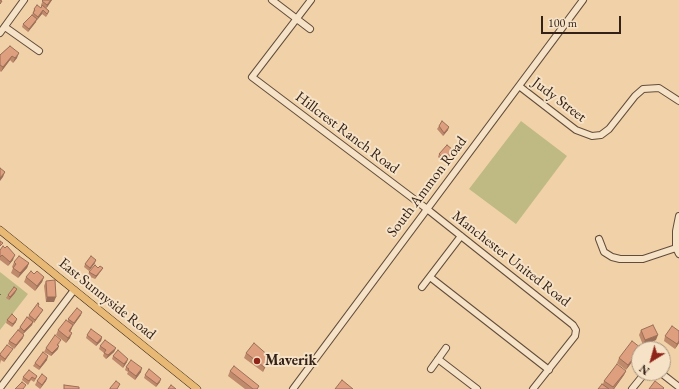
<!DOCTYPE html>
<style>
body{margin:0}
#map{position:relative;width:679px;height:389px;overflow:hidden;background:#f1d2a8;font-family:"EB Garamond",serif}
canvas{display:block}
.north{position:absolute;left:631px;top:341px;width:40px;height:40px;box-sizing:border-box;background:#f6e2c6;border:1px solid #a89580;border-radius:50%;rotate:217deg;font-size:11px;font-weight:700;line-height:16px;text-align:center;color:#332118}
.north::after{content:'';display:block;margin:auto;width:14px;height:18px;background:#8f2418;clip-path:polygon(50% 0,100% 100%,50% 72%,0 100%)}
.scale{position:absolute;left:541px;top:16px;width:80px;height:18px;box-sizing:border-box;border:2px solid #332118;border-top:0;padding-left:5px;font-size:12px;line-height:14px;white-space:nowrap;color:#332118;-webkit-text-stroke:3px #f6e2c6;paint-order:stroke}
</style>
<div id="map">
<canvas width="679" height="389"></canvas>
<div class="north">N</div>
<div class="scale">100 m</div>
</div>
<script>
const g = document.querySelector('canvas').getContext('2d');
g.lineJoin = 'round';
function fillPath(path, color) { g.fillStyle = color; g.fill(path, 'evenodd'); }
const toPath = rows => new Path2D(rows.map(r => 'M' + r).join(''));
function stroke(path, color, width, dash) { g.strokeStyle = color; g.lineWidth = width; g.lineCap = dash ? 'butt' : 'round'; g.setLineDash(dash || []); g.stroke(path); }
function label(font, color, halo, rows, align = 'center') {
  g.font = font + ' "EB Garamond",serif'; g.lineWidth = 4; g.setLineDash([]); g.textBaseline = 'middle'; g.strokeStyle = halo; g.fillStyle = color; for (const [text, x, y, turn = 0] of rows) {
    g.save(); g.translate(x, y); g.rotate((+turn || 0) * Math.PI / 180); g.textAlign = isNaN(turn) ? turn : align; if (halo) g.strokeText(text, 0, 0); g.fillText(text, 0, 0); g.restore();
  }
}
fillPath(toPath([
 [521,121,567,156,516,224,469,189],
 [0,272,28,294,0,330]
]), '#bfba84');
const minor = toPath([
 [272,0,310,29],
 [311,0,252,77,427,209,573,325,576,330,575,336,533,389],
 [5,27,39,51],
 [0,33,24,0],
 [519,86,576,130,592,136,601,135,609,129,635,96,643,89,659,88,679,101],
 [679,216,676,231,676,248,679,254],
 [599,239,604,252,612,257,620,259,643,259,676,248],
 [430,277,549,370],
 [422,287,461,236],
 [438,359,477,389],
 [431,369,446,348],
 [661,373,679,387],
 [0,388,74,290],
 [293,389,583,0],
 [632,389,645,373]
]);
const major = toPath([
 [0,230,197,389]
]);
stroke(minor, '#624d3c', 8);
stroke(major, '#332118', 8);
stroke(toPath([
 [0,294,0,295]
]), '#332118', 1, [3, 2]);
stroke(minor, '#f6e2c6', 6);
stroke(major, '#e8b974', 7);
fillPath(toPath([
 [43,0,52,0,46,8,49,11,48,14,46,17,42,14,37,20,36,20,36,22,28,32,22,27,23,24,32,15,34,9,41,8,42,6,41,5],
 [10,46,17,58,13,63,10,60,1,72,0,71,0,55],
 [439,126,448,130,443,136,437,129],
 [452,153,444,163,438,157,439,154],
 [0,250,13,260,8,266,0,260],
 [14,262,29,263,27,268,18,278,11,273,13,268,12,267],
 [95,263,89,271,84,267,85,264],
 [98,268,103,268,101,271,95,279,88,276,89,272],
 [34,274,44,277,42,282,35,291,24,282,26,277],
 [46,281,54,302,46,302,44,286],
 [15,293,9,300,6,298,8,295],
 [38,307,43,310,41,313,34,323,33,322,32,325,23,334,18,330,20,327,28,318,29,315],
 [81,315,73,326,70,332,70,338,66,343,56,335,58,330,68,321,68,319],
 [7,320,16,322,12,327,6,323],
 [641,330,656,340,643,345,639,335],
 [87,335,102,337,101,341,96,346,86,338],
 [665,336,679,343,675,349,664,341],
 [23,338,14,349,8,344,9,341],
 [60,343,58,345,58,349,51,356,44,352,46,348],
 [100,346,116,348,114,352,106,359,103,356,104,353,99,349],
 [641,348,626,370,617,363,619,358],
 [11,352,4,362,1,360,0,364,0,354],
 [246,353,270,357,263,372,244,358],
 [113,356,127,362,123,368,112,359],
 [47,360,39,370,33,366,35,363],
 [126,367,141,372,135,380,127,374,128,372,125,370],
 [230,371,258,389,245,389,228,376],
 [626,371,624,375,614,389,598,389,603,384,604,381],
 [145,375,160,382,156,387,144,378],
 [37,376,36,379,34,382,31,380,28,385,22,380,23,377],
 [47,378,46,381,40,389,35,385,37,381]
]), '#bf896c');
fillPath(toPath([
 [51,0,52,0,46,9,47,5],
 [43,10,42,14,37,20,38,17],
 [37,19,36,22,28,32,29,29],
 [19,53,17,58,13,63,15,58],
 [12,56,10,60,1,72,3,67],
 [449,127,448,130,443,136,444,133],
 [453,150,452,153,444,163,445,159],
 [5,172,3,177,0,181,0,178],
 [15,255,13,260,8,266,10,262],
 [96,260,95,263,89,271,90,268],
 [29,263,27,268,18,278,20,273],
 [103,268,101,271,95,279,96,276],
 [44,277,42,282,35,291,37,286],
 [17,289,15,293,9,300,10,297],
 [47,297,56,297,54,302,46,302],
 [43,310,41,313,34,323,35,320],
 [82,312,81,315,73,326,74,323],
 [17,319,16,322,12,327,13,324],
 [33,322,32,325,23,334,24,331],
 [73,325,71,330,67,336,69,331],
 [72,333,70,338,66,343,68,338],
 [24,335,23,338,14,349,16,345],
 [658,335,656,340,643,345,645,340],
 [102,337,101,341,96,346,97,343],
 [679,341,679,343,675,349,677,344],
 [59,346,58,349,51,356,52,353],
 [116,348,114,352,106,359,108,355],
 [13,349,11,352,4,362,5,359],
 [639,351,639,353,626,370,628,365],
 [48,356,47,360,39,370,40,367],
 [270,357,268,361,263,372,264,367],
 [128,359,127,362,123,368,124,364],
 [142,368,141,372,135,380,136,376],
 [626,371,624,375,614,389,613,389],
 [47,378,46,381,40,389,42,385],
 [161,379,160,382,156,387,157,384]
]), '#9b6f58');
const building = toPath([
 [0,0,2,1,0,4,0,0],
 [43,0,51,0,47,5,42,1,43,0],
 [37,5,41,8,42,5,49,11,47,14,43,10,38,17,33,13,35,10,34,9,37,5],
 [32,15,37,19,29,29,23,24,32,15],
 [10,46,19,53,15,58,12,56,3,67,0,65,0,55,10,46],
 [442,121,449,127,444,133,439,126,442,121],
 [447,145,453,150,445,159,439,154,447,145],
 [0,168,5,172,0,178,0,168],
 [0,241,3,243,0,246,0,241],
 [3,246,5,248,7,246,15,255,10,262,2,255,0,257,0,250,3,246],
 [19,256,29,263,20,273,13,268,16,264,14,262,19,256],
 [91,256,96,260,90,268,85,264,91,256],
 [95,265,98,268,100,266,103,268,96,276,89,272,95,265],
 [31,271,34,274,37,271,44,277,37,286,26,277,31,271],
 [55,280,56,297,47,297,46,281,55,280],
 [14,287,17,289,10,297,8,295,14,287],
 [38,303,39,304,38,306,43,310,35,320,29,315,38,303],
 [77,308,82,312,74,323,68,319,77,308],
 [12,314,17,319,13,324,7,320,12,314],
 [27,317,33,322,24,331,20,327,27,317],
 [66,320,73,325,69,331,72,333,68,338,58,330,66,320],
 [653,325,658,335,645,340,641,330,653,325],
 [672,326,679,331,679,341,677,344,665,336,672,326],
 [91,329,102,337,97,343,87,335,91,329],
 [18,330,24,335,16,345,9,341,18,330],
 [55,335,61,340,57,345,59,346,52,353,46,348,55,335],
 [105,340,116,348,108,355,104,353,106,350,100,346,105,340],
 [632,341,641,348,640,349,639,349,639,351,628,365,619,358,632,341],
 [254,343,270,357,264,367,246,353,254,343],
 [7,345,13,349,5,359,0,355,0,354,7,345],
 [118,350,128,359,124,364,113,356,118,350],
 [43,352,48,356,40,367,35,363,43,352],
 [131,360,142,368,136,376,128,370,129,369,126,367,131,360],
 [617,364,626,371,613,387,604,381,617,364],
 [234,366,259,386,257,389,253,389,230,371,234,366],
 [149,369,161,379,157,384,145,375,149,369],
 [29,370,37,376,35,379,32,377,29,381,23,377,29,370],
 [42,374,47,378,42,385,37,381,42,374],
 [342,380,353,389,335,389,342,380],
 [116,381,120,384,117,389,110,389,110,388,116,381],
 [655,381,664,388,663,389,649,389,655,381],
 [22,382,26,385,23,389,15,389,22,382],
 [602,384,609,389,598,389,602,384],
 [64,385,79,387,79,389,64,389,64,385],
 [171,385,176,389,168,389,171,385]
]);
fillPath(building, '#de9f7e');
stroke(building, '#9b6f58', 1);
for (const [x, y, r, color] of [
 [257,361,4,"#8f2418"]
]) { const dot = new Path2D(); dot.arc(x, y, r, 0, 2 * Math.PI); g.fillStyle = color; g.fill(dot); stroke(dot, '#f6e2c6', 1.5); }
label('15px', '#332118', '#f6e2c6', [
 ["Judy Street",559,100,37],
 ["Hillcrest Ranch Road",347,133,37],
 ["South Ammon Road",427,187,-53],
 ["Manchester United Road",511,259,38],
 ["East Sunnyside Road",107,299,39]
]);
label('bold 15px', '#332118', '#f6e2c6', [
 ["Maverik",265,361]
], 'left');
</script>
